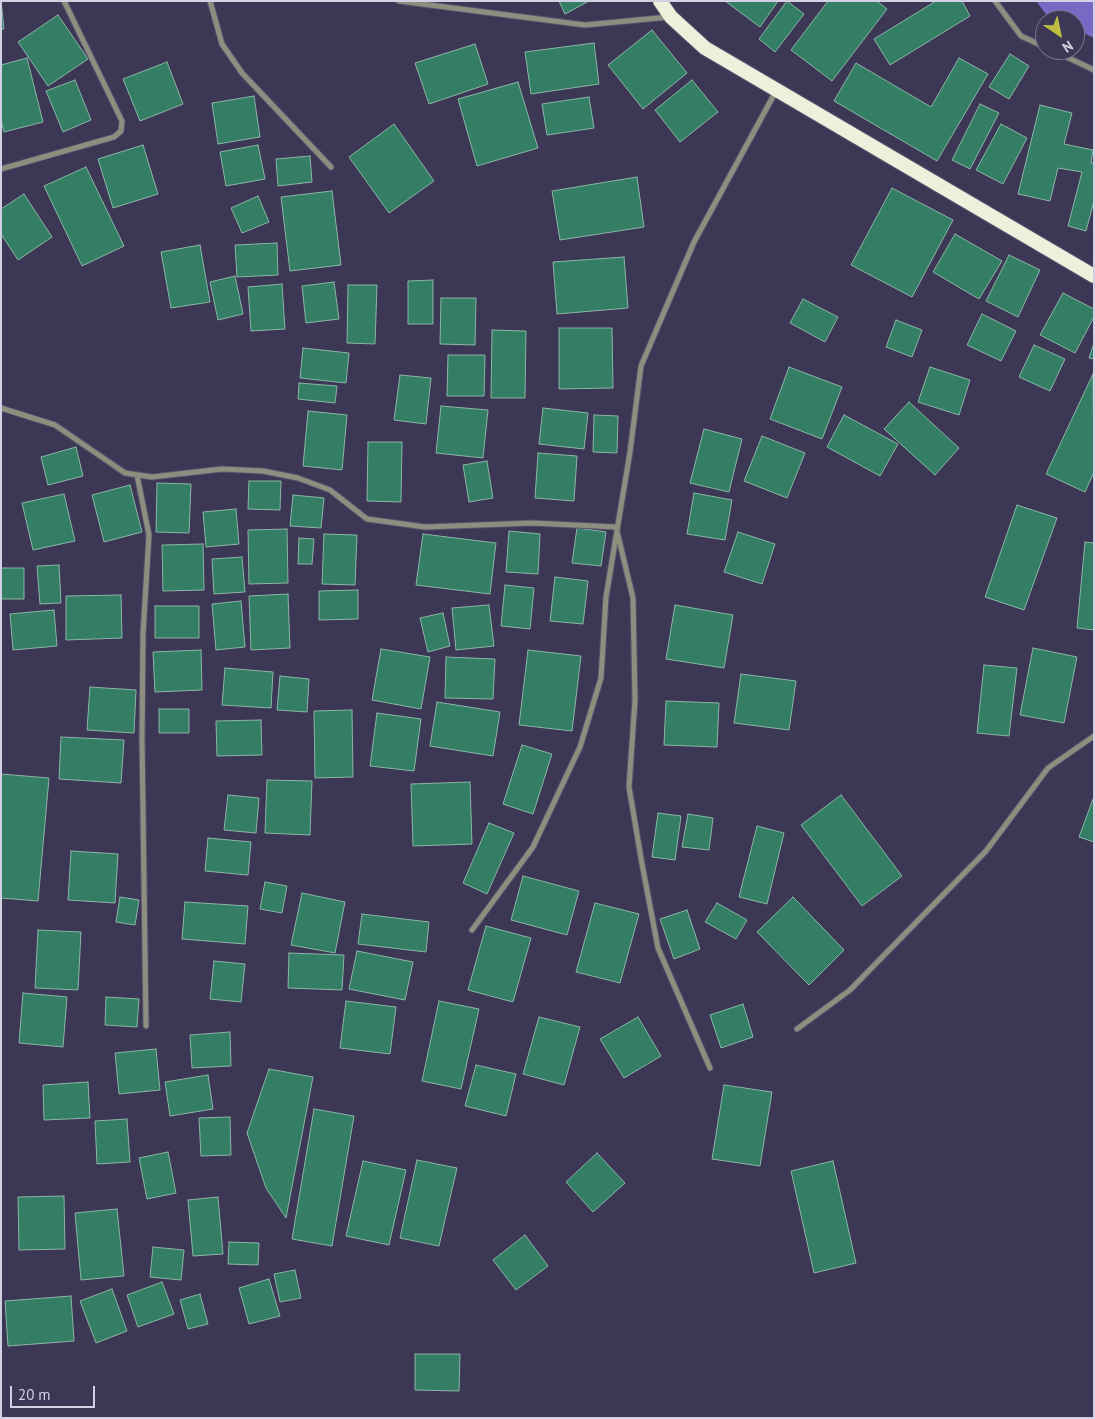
<!DOCTYPE html>
<style>
body{margin:0}
#map{position:relative;width:1095px;height:1419px;overflow:hidden;background:#3b3755;font-family:"PT Sans",sans-serif}
canvas{display:block}
.frame{position:absolute;inset:0;border:2px solid #d2d1e3;pointer-events:none}
.north{position:absolute;left:1035px;top:10px;width:50px;height:50px;box-sizing:border-box;background:#3b3755;border:1px solid #77758e;border-radius:50%;rotate:146deg;font-size:14px;font-weight:700;line-height:20px;text-align:center;color:#d2d1e3}
.north::after{content:'';display:block;margin:auto;width:18px;height:22px;background:#bebf42;clip-path:polygon(50% 0,100% 100%,50% 72%,0 100%)}
.scale{position:absolute;left:10px;top:1386px;width:85px;height:22px;box-sizing:border-box;border:2px solid #d2d1e3;border-top:0;padding-left:6px;font-size:15px;line-height:18px;white-space:nowrap;color:#d2d1e3;-webkit-text-stroke:4px #3b3755;paint-order:stroke}
</style>
<div id="map">
<canvas width="1095" height="1419"></canvas>
<div class="frame"></div>
<div class="north">N</div>
<div class="scale">20 m</div>
</div>
<script>
const g = document.querySelector('canvas').getContext('2d');
g.lineJoin = 'round';
function fillPath(path, color) { g.fillStyle = color; g.fill(path, 'evenodd'); }
const toPath = rows => new Path2D(rows.map(r => 'M' + r).join(''));
function stroke(path, color, width, dash) { g.strokeStyle = color; g.lineWidth = width; g.lineCap = dash ? 'butt' : 'round'; g.setLineDash(dash || []); g.stroke(path); }
fillPath(toPath([
 [1036,1,1094,1,1094,38,1075,29,1075,20,1054,20,1049,18]
]), '#7969c4');
const building = toPath([
 [1,1,4,29,1,29,1,1],
 [559,1,589,1,565,14,559,1],
 [725,1,778,1,760,27,725,1],
 [787,1,804,14,775,52,759,39,787,1],
 [828,1,877,1,887,9,832,81,791,50,828,1],
 [936,1,962,1,970,16,890,65,874,39,936,1],
 [58,15,88,59,48,86,18,42,58,15],
 [652,30,687,73,643,109,608,65,652,30],
 [594,43,599,84,531,94,525,52,594,43],
 [475,44,488,84,429,104,415,63,475,44],
 [1010,54,1029,66,1009,99,989,87,1010,54],
 [27,58,43,122,4,132,1,120,1,65,27,58],
 [959,58,988,74,937,161,834,101,856,63,931,107,959,58],
 [167,62,183,104,140,121,123,79,167,62],
 [75,80,91,120,63,132,46,91,75,80],
 [692,80,718,112,680,142,655,110,692,80],
 [518,82,538,148,477,166,458,99,518,82],
 [254,96,260,137,218,144,212,103,254,96],
 [589,97,594,128,547,135,542,104,589,97],
 [980,104,999,113,970,169,952,160,980,104],
 [1040,105,1072,113,1064,144,1093,150,1091,163,1094,163,1094,201,1086,231,1068,226,1082,172,1058,168,1050,201,1018,194,1040,105],
 [394,124,434,181,389,213,349,157,394,124],
 [1001,124,1027,138,1003,184,976,170,1001,124],
 [143,145,158,194,113,208,98,159,143,145],
 [258,145,265,179,226,186,220,152,258,145],
 [310,156,312,182,278,186,276,159,310,156],
 [86,167,124,246,82,266,44,186,86,167],
 [637,177,644,227,560,240,552,191,637,177],
 [892,188,953,220,912,297,851,265,892,188],
 [332,191,341,265,290,271,281,197,332,191],
 [24,194,52,237,18,260,1,234,1,209,24,194],
 [258,196,269,222,242,233,231,208,258,196],
 [955,234,1002,261,979,299,933,272,955,234],
 [277,243,278,275,237,277,235,245,277,243],
 [200,245,210,302,171,308,161,252,200,245],
 [1009,255,1040,270,1018,317,986,301,1009,255],
 [624,257,628,308,557,314,553,262,624,257],
 [235,276,243,314,218,320,210,282,235,276],
 [433,280,433,324,408,324,408,281,433,280],
 [334,282,339,319,306,323,302,286,334,282],
 [282,284,285,329,251,331,248,287,282,284],
 [348,285,377,285,375,344,347,343,348,285],
 [1063,293,1094,309,1094,317,1075,353,1040,335,1063,293],
 [441,298,476,298,475,345,440,344,441,298],
 [803,299,838,317,825,342,790,323,803,299],
 [982,314,1016,331,1001,361,967,345,982,314],
 [896,320,922,330,912,357,886,347,896,320],
 [559,328,612,328,613,388,559,389,559,328],
 [492,330,526,331,525,398,491,398,492,330],
 [1094,343,1094,359,1089,358,1094,343],
 [1034,345,1065,359,1050,391,1019,377,1034,345],
 [303,348,349,353,346,383,300,378,303,348],
 [448,355,485,355,484,396,447,396,448,355],
 [789,367,842,387,822,439,770,419,789,367],
 [930,367,970,380,959,415,918,402,930,367],
 [1093,374,1094,472,1085,492,1046,474,1093,374],
 [400,375,431,378,426,424,394,420,400,375],
 [299,383,337,386,335,403,298,399,299,383],
 [909,402,959,448,935,475,884,429,909,402],
 [441,406,488,410,483,458,436,453,441,406],
 [543,408,588,413,584,449,539,444,543,408],
 [308,411,347,415,342,470,303,466,308,411],
 [594,415,618,416,617,453,593,452,594,415],
 [844,415,898,444,880,476,827,447,844,415],
 [704,429,742,439,729,492,690,483,704,429],
 [762,436,805,453,787,498,744,481,762,436],
 [368,442,402,442,401,502,367,501,368,442],
 [76,447,83,476,48,485,41,457,76,447],
 [538,453,577,456,574,501,535,498,538,453],
 [487,461,493,498,469,502,463,465,487,461],
 [249,481,281,481,280,510,248,509,249,481],
 [157,483,191,484,189,533,156,532,157,483],
 [130,485,142,532,104,542,92,495,130,485],
 [694,493,732,500,725,540,687,534,694,493],
 [64,494,75,541,33,550,22,503,64,494],
 [293,495,324,498,321,528,290,526,293,495],
 [1017,505,1057,518,1024,610,985,597,1017,505],
 [236,509,239,544,206,547,203,512,236,509],
 [577,528,606,532,601,566,572,563,577,528],
 [287,529,288,583,249,584,248,530,287,529],
 [509,531,540,534,538,574,506,572,509,531],
 [738,532,775,544,762,584,724,572,738,532],
 [324,534,357,535,355,585,322,584,324,534],
 [423,534,496,543,490,594,416,585,423,534],
 [299,538,314,539,312,564,298,564,299,538],
 [1085,542,1094,543,1094,630,1077,628,1085,542],
 [203,544,204,590,163,591,162,545,203,544],
 [242,557,245,592,214,594,212,559,242,557],
 [59,565,61,603,40,604,37,566,59,565],
 [1,568,24,568,24,599,1,599,1,568],
 [555,577,588,581,583,624,550,621,555,577],
 [505,585,534,588,530,629,501,626,505,585],
 [358,590,358,619,319,620,319,591,358,590],
 [288,594,290,648,251,650,249,596,288,594],
 [121,595,122,638,66,640,66,596,121,595],
 [241,601,245,647,216,650,212,604,241,601],
 [489,605,494,646,456,650,452,608,489,605],
 [675,605,733,615,724,668,666,659,675,605],
 [155,606,199,606,199,638,155,638,155,606],
 [54,610,57,646,13,650,10,614,54,610],
 [443,613,450,646,428,652,420,618,443,613],
 [1033,648,1077,657,1064,723,1020,715,1033,648],
 [381,649,430,657,421,709,372,700,381,649],
 [201,650,202,690,155,692,153,652,201,650],
 [528,650,581,656,572,731,519,725,528,650],
 [446,657,495,659,493,699,445,698,446,657],
 [984,665,1017,668,1009,736,977,733,984,665],
 [225,668,273,672,271,708,222,705,225,668],
 [741,674,796,681,789,730,734,723,741,674],
 [280,676,309,679,307,712,277,710,280,676],
 [90,687,136,690,134,733,87,730,90,687],
 [666,701,719,703,717,747,664,745,666,701],
 [437,702,500,712,493,756,430,746,437,702],
 [159,709,189,709,189,733,159,733,159,709],
 [352,710,353,777,315,778,314,711,352,710],
 [377,713,421,719,414,771,370,766,377,713],
 [261,720,262,755,217,756,216,721,261,720],
 [61,737,124,740,121,783,59,779,61,737],
 [522,745,552,754,533,814,503,804,522,745],
 [1,774,49,778,38,901,1,898,1,774],
 [267,780,312,781,310,835,265,833,267,780],
 [470,782,472,844,413,846,411,784,470,782],
 [228,795,259,798,256,833,224,830,228,795],
 [841,795,902,876,862,906,801,825,841,795],
 [1093,799,1094,800,1094,842,1079,837,1093,799],
 [658,813,681,816,675,860,652,857,658,813],
 [688,814,713,818,709,850,682,847,688,814],
 [489,823,514,833,487,894,463,883,489,823],
 [757,826,784,833,767,904,739,897,757,826],
 [208,838,251,842,248,875,205,871,208,838],
 [71,851,118,854,115,903,68,900,71,851],
 [523,876,579,891,567,935,511,920,523,876],
 [265,882,287,886,282,913,260,909,265,882],
 [302,893,345,902,335,953,291,945,302,893],
 [120,897,139,900,135,925,116,922,120,897],
 [793,897,844,950,809,985,757,932,793,897],
 [185,902,248,906,245,944,182,939,185,902],
 [595,903,639,914,620,983,576,972,595,903],
 [717,903,747,920,736,939,705,922,717,903],
 [687,910,700,949,674,959,660,919,687,910],
 [362,914,429,922,426,952,358,944,362,914],
 [486,926,531,938,513,1002,468,990,486,926],
 [38,930,81,932,78,990,35,988,38,930],
 [357,951,413,962,405,1000,349,989,357,951],
 [289,953,344,955,342,990,288,988,289,953],
 [214,961,245,964,241,1002,210,999,214,961],
 [23,993,67,997,63,1047,19,1043,23,993],
 [106,997,139,999,137,1027,105,1025,106,997],
 [346,1001,396,1007,390,1054,340,1048,346,1001],
 [439,1001,479,1009,461,1089,422,1081,439,1001],
 [743,1004,753,1037,721,1048,710,1015,743,1004],
 [539,1017,580,1027,564,1085,523,1074,539,1017],
 [638,1017,661,1056,624,1078,600,1039,638,1017],
 [230,1032,231,1066,192,1068,190,1035,230,1032],
 [156,1049,160,1090,119,1094,115,1053,156,1049],
 [476,1065,516,1074,506,1116,465,1106,476,1065],
 [269,1069,313,1077,286,1218,266,1188,247,1133,269,1069],
 [208,1075,213,1109,170,1116,165,1082,208,1075],
 [88,1082,90,1118,44,1120,43,1085,88,1082],
 [724,1085,772,1092,760,1166,712,1159,724,1085],
 [314,1109,354,1116,332,1246,292,1239,314,1109],
 [230,1117,231,1155,201,1156,199,1118,230,1117],
 [127,1119,130,1162,97,1164,95,1121,127,1119],
 [168,1152,176,1193,147,1199,139,1158,168,1152],
 [597,1153,625,1183,593,1212,566,1182,597,1153],
 [417,1160,457,1168,439,1246,400,1238,417,1160],
 [363,1161,406,1170,389,1245,346,1236,363,1161],
 [833,1161,856,1263,814,1273,791,1171,833,1161],
 [64,1196,65,1249,19,1250,18,1197,64,1196],
 [218,1197,223,1254,193,1256,188,1200,218,1197],
 [117,1209,124,1276,81,1280,75,1213,117,1209],
 [525,1235,548,1266,516,1290,493,1260,525,1235],
 [229,1242,259,1243,258,1265,228,1264,229,1242],
 [153,1247,184,1250,181,1280,150,1277,153,1247],
 [295,1270,301,1298,280,1302,274,1274,295,1270],
 [269,1279,280,1316,249,1324,239,1288,269,1279],
 [162,1282,174,1314,138,1327,127,1295,162,1282],
 [112,1289,127,1331,96,1343,80,1301,112,1289],
 [200,1294,208,1324,188,1329,180,1300,200,1294],
 [71,1296,74,1341,8,1346,5,1301,71,1296],
 [415,1354,460,1354,459,1391,415,1390,415,1354]
]);
fillPath(building, '#357e66');
stroke(building, '#8cb6a6', 1);
const minor = toPath([
 [210,1,222,44,242,73,331,167],
 [399,1,585,25,669,17],
 [995,1,1021,36,1045,47],
 [1052,50,1094,70],
 [1,169,114,137,121,131,122,121,64,1],
 [1,408,55,425,125,473,152,477,222,469,263,471,298,478,330,490,367,519,425,527,532,523,616,527,633,598,635,700,629,787,642,864,658,948,710,1068],
 [137,475,149,535,143,634,142,739,146,1026],
 [472,930,533,847,580,747,601,678,606,597,630,452,641,366,694,242,776,91],
 [797,1029,850,990,986,851,1048,768,1094,736]
]);
const trunk = toPath([
 [660,1,671,17,705,48,1094,276]
]);
stroke(minor, '#56536f', 7);
stroke(trunk, '#56536f', 16);
stroke(minor, '#8d8e7e', 5);
stroke(trunk, '#eef0dc', 14);
</script>
